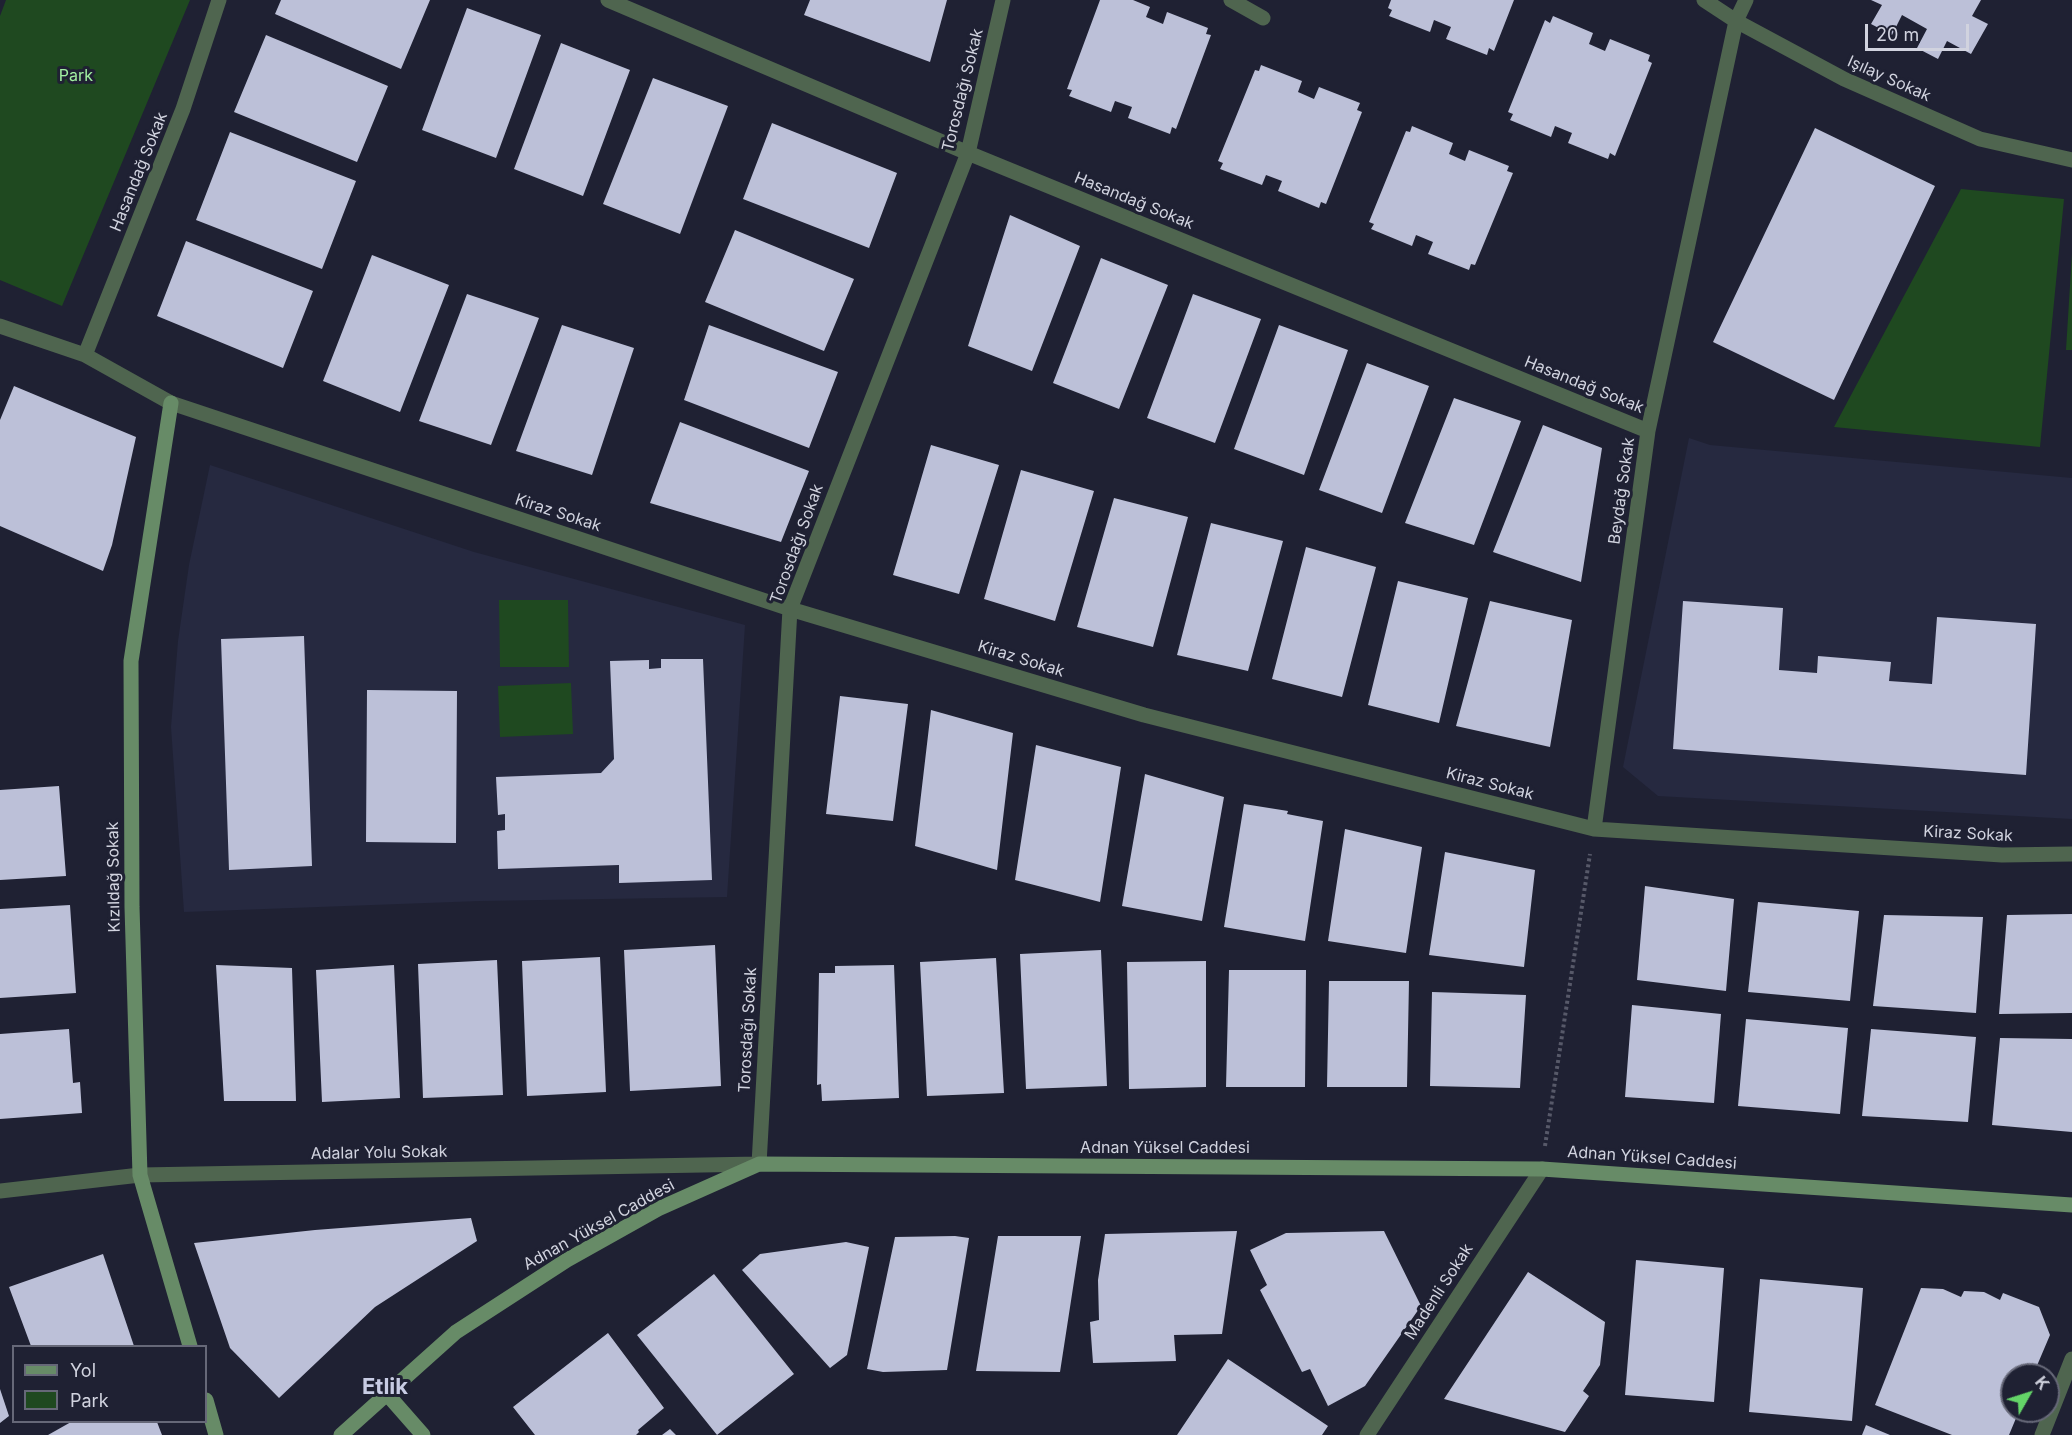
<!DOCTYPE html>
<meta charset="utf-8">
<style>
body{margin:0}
#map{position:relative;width:2072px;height:1435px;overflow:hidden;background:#1f2133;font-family:Inter,sans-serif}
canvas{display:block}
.legend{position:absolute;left:12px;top:1345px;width:195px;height:78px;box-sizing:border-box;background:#1f2133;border:2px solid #666878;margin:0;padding:8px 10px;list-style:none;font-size:18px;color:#d1d3df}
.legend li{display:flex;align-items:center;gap:12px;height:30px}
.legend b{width:30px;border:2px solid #666878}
.north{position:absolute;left:2000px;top:1363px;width:60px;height:60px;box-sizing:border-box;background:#1f2133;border:2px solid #666878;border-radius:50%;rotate:51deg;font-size:16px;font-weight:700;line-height:24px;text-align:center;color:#d1d3df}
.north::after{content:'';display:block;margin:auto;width:21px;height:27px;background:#64d468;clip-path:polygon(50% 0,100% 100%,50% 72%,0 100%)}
.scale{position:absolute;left:1865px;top:24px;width:104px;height:27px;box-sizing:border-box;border:3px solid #d1d3df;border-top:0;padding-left:8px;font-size:18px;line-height:21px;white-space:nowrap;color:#d1d3df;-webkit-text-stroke:4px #1f2133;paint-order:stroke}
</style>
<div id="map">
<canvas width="2072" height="1435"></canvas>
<ul class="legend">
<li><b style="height:8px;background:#678b67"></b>Yol</li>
<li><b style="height:16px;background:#1f4920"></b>Park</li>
</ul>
<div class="north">K</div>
<div class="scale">20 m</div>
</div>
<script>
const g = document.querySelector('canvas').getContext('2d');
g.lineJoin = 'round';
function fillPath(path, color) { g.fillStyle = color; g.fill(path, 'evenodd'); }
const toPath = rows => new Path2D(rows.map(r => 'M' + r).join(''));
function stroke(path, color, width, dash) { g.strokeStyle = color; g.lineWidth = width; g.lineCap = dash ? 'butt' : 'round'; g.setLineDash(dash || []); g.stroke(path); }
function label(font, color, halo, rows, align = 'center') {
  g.font = font + ' Inter,sans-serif'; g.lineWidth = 6; g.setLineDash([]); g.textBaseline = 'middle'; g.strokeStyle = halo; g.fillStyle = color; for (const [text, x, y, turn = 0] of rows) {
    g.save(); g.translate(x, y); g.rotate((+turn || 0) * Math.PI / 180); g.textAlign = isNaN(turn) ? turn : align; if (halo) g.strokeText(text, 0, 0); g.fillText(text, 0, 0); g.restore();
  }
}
fillPath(toPath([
 [1689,438,1710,445,2072,478,2072,819,1658,796,1623,767],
 [210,465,474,552,745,625,727,897,480,901,184,912,171,727,178,641,189,565]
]), '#262940');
fillPath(toPath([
 [6,0,190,0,62,306,0,280,0,16],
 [1961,189,2064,199,2040,447,1834,427],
 [2072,253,2072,350,2066,350],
 [499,600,568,600,569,667,500,667],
 [571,683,573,734,500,737,498,686]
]), '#1f4920');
fillPath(toPath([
 [281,0,430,0,401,69,275,14],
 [810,0,947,0,930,62,804,15],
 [1100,0,1133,0,1150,7,1146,17,1163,24,1167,12,1208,28,1206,34,1211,35,1176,129,1172,127,1170,134,1128,118,1132,107,1115,101,1111,112,1069,96,1072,90,1067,89],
 [1391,0,1514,0,1494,51,1489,48,1487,55,1446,39,1451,27,1434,20,1430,32,1389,16,1392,10,1388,8],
 [1871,0,1981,0,1972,16,1988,24,1971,54,1947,41,1938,59,1917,48,1927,29,1902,15,1892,35,1871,24,1882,5],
 [467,8,541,35,496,158,422,130],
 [1553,16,1593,33,1589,44,1605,51,1610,39,1650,55,1648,61,1652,63,1615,156,1610,153,1608,159,1568,143,1572,133,1555,126,1551,137,1510,120,1513,114,1508,112,1545,20,1550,23],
 [266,35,388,86,357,162,234,112],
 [561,43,630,70,583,196,514,169],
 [1261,65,1302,81,1298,92,1314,99,1319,87,1360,103,1357,110,1362,112,1326,204,1321,202,1319,208,1278,191,1282,181,1266,175,1262,185,1220,169,1223,163,1218,161,1255,70,1259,71],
 [653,78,728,106,680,234,603,204],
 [772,123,897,173,869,248,743,199],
 [1412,126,1453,143,1449,154,1465,161,1469,150,1509,166,1507,171,1513,173,1475,265,1471,264,1469,270,1428,254,1433,242,1416,235,1412,246,1371,229,1374,224,1369,222,1406,131,1410,132],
 [1815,128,1935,186,1834,400,1713,342],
 [230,132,356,181,322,269,196,220],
 [1010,215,1080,246,1032,371,968,346],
 [735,230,854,279,824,351,705,302],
 [186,241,313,291,283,368,157,316],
 [372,255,449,285,400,412,323,381],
 [1101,258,1168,285,1119,409,1053,383],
 [467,294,539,318,491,445,419,421],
 [1193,294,1261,319,1215,443,1147,418],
 [562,325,634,348,592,475,516,451],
 [709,325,838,372,809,448,684,400],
 [1279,325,1348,350,1304,475,1234,449],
 [1367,363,1429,386,1382,513,1319,490],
 [14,386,136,437,112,545,103,571,0,526,0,420],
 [1454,398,1521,421,1474,545,1405,523],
 [680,422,809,471,781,542,650,503],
 [1543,425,1602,448,1581,582,1493,552],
 [931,445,999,465,959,594,893,575],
 [1021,470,1094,491,1055,621,984,599],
 [1114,498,1188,517,1153,647,1077,627],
 [1211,523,1283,541,1248,671,1177,655],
 [1306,547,1376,567,1342,697,1272,679],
 [1398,581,1468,598,1439,723,1368,705],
 [1490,601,1572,620,1550,747,1456,726],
 [1683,601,1783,608,1779,670,1817,673,1818,656,1891,662,1889,681,1932,684,1937,617,2036,624,2026,775,1673,749],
 [304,636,312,866,229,870,221,639],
 [661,659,703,659,712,880,619,883,619,865,498,869,497,831,505,830,505,814,498,815,496,777,601,773,614,759,610,661,649,660,649,669,661,668],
 [367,690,457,691,456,843,366,842],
 [840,696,908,704,893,821,826,814],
 [931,710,1013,733,997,870,915,846],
 [1036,745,1121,767,1100,902,1015,880],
 [1145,774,1224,797,1202,921,1122,906],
 [59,786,66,876,0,880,0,790],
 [1244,804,1288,811,1287,814,1323,821,1305,941,1224,927],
 [1345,829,1422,847,1406,953,1328,941],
 [1445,852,1535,870,1524,967,1429,955],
 [1645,886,1734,899,1726,991,1637,980],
 [1758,902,1859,911,1850,1001,1748,992],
 [70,905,76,993,0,998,0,909],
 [2072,914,2072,1013,1999,1014,2007,915],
 [1884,915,1983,917,1976,1013,1873,1006],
 [715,945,721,1086,630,1091,624,950],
 [1101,950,1107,1086,1026,1089,1020,954],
 [600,957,606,1092,527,1096,522,961],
 [996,958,1004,1093,927,1096,920,962],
 [497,960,503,1095,423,1098,418,964],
 [1206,961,1206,1087,1129,1089,1127,962],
 [216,965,292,968,296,1101,224,1101],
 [394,965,400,1098,322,1102,316,970],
 [894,965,899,1098,822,1101,821,1084,817,1085,819,973,835,973,835,966],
 [1229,970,1306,970,1305,1087,1226,1087],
 [1329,981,1409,981,1407,1087,1327,1087],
 [1432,992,1526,995,1520,1088,1430,1086],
 [1632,1005,1721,1014,1714,1103,1625,1097],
 [1746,1019,1848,1028,1840,1114,1738,1106],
 [69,1029,73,1083,80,1082,82,1113,0,1119,0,1034],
 [1871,1029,1976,1037,1968,1122,1862,1116],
 [2000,1038,2072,1039,2072,1132,1992,1125],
 [471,1218,477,1241,375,1307,279,1398,230,1348,194,1243,315,1230],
 [1237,1231,1222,1334,1174,1335,1176,1361,1093,1363,1090,1322,1099,1320,1098,1280,1105,1234],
 [1384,1231,1421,1306,1365,1386,1328,1406,1310,1369,1302,1372,1260,1290,1267,1285,1250,1250,1286,1233],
 [955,1236,969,1238,947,1370,883,1372,867,1369,895,1237],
 [998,1236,1081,1236,1060,1372,976,1371],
 [846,1242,869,1247,847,1355,830,1368,742,1270,760,1254],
 [103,1254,134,1346,31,1346,9,1287],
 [1636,1260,1724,1268,1714,1402,1625,1395],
 [1528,1272,1605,1322,1600,1365,1583,1391,1589,1396,1565,1432,1444,1399],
 [714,1274,794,1374,717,1435,637,1335],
 [1760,1279,1863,1288,1852,1421,1749,1412],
 [1921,1288,1943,1289,1961,1297,1964,1291,1984,1292,2000,1300,2003,1293,2039,1307,2050,1335,2033,1375,2012,1375,2012,1411,2019,1411,2009,1435,1952,1435,1875,1405],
 [608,1333,664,1408,638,1430,639,1432,636,1435,535,1435,513,1407],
 [1228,1359,1328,1426,1322,1435,1177,1435],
 [0,1389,9,1416,0,1423],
 [71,1422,157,1422,162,1435,48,1435],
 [1866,1425,1890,1435,1862,1435],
 [670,1429,676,1435,662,1435]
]), '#bcc0d8');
stroke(toPath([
 [1545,1146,1590,854]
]), '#575969', 4, [3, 3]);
stroke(toPath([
 [1231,0,1263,18]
]), '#4f654f', 15);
stroke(toPath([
 [608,0,968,153,1648,431],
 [1704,0,1736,21,1844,79,1980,139,2072,160],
 [0,326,85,355,171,403,790,609,1144,715,1594,829,2002,855,2072,854],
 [85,355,183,109,219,0],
 [1594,829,1648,431,1736,21,1746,0],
 [0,1191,140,1175,759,1164,790,609,968,153,1003,0],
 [1367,1435,1542,1169],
 [2042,1435,2072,1359]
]), '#4f654f', 15);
stroke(toPath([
 [171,403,131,661,132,907,140,1175,190,1346],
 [387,1394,423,1435],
 [206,1400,216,1435],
 [341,1435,456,1332,567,1260,658,1209,759,1164,1542,1169,2072,1205]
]), '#678b67', 15);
label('16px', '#a2f0a2', '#1f2133', [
 ["Park",76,76]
]);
label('16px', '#d1d3df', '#1f2133', [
 ["Işılay Sokak",1889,79,24],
 ["Torosdağı Sokak",963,90,-76],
 ["Hasandağ Sokak",139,172,-68],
 ["Hasandağ Sokak",1134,201,22],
 ["Hasandağ Sokak",1584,385,22],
 ["Beydağ Sokak",1622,491,-82],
 ["Kiraz Sokak",558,513,18],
 ["Torosdağı Sokak",797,544,-70],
 ["Kiraz Sokak",1021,659,17],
 ["Kiraz Sokak",1490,784,14],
 ["Kiraz Sokak",1968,834,3],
 ["Kızıldağ Sokak",114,877,-91],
 ["Torosdağı Sokak",748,1030,-87],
 ["Adnan Yüksel Caddesi",1165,1148],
 ["Adalar Yolu Sokak",379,1153,-1],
 ["Adnan Yüksel Caddesi",1652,1158,4],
 ["Adnan Yüksel Caddesi",599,1225,-29],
 ["Madenli Sokak",1439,1292,-57]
]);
label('bold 22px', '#c8cce4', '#1f2133', [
 ["Etlik",385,1387]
]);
</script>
